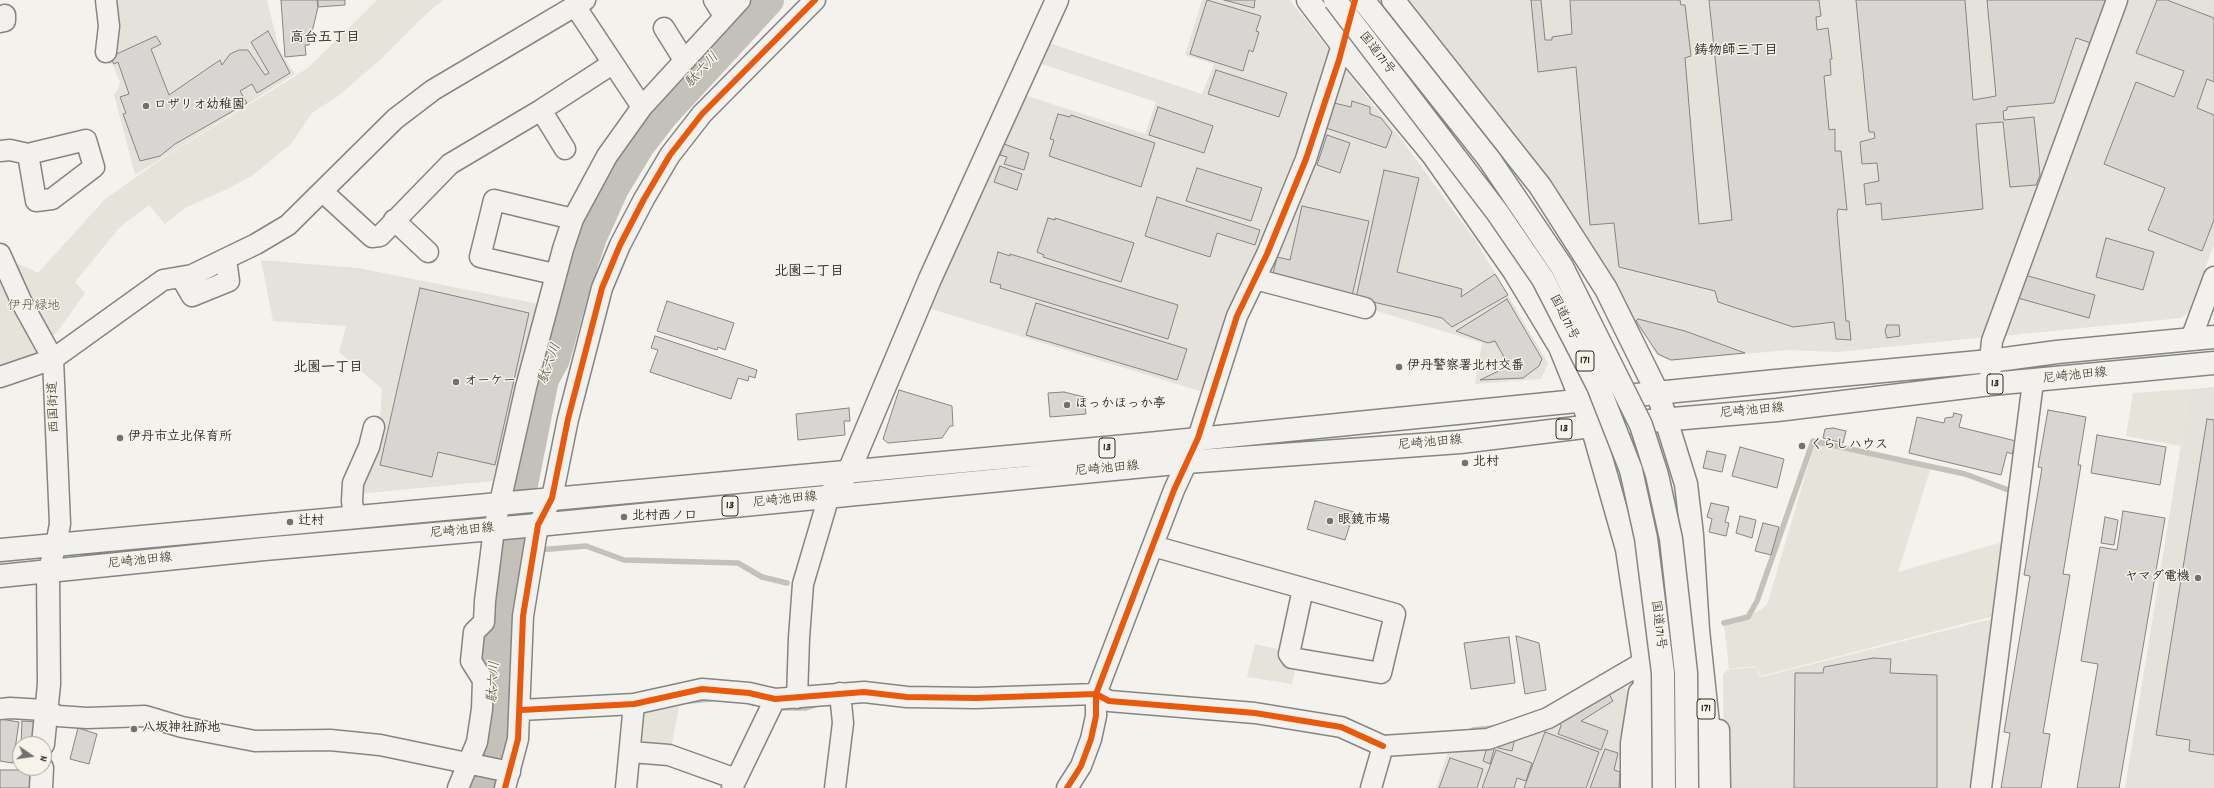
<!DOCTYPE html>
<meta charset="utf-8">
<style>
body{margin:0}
#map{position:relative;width:2214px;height:788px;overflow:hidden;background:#f4f2ec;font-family:Dekko,sans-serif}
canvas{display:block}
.north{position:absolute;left:12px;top:736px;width:40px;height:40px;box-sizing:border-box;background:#f7f3e8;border:1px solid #a5a39c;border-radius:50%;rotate:103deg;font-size:11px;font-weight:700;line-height:16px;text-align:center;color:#2b2b2b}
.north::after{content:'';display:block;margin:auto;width:14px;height:18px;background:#71716f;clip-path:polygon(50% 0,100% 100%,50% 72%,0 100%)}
</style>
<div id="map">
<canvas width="2214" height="788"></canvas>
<div class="north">N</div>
</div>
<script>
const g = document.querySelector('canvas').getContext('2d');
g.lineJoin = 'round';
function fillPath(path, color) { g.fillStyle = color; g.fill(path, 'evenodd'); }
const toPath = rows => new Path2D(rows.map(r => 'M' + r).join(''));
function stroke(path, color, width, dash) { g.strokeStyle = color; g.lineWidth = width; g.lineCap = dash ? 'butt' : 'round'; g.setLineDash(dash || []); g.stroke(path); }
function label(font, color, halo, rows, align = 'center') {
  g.font = font + ' Dekko,"Klee One",sans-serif'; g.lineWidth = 3; g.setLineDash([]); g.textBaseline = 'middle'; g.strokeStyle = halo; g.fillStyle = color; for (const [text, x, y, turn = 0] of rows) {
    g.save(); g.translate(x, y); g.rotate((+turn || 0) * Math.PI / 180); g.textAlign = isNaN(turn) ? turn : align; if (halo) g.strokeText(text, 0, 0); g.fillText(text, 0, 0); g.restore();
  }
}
fillPath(toPath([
 [111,0,267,0,279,49,295,74,135,175,114,94,118,89,120,82,113,65,105,62],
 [1202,0,1290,0,1331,52,1300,154,1203,392,928,308,1021,94,1145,134,1156,102,1036,62,1046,42,1202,94,1214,64,1185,55],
 [1405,0,2112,0,1987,337,1837,352,1787,350,1671,361,1657,355,1610,282],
 [2121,0,2214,0,2214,244,2189,312,2181,318,2003,336],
 [1341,65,1401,139,1476,241,1548,363,1541,379,1475,384,1482,343,1265,277],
 [261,260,358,268,544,305,504,480,357,494,379,436,382,389,339,352,346,326,273,321],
 [2214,387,2214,788,2125,788,2190,389],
 [1999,617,1977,788,1724,788,1723,674,1727,670,1755,667,1761,677],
 [1622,685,1628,691,1627,788,1436,788,1450,746]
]), '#e5e2db');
fillPath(toPath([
 [377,0,443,0,425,15,380,60,338,96,312,113,291,144,252,176,225,190,185,208,165,224,149,205,120,227,75,282,85,293,58,331,33,358,0,375,0,263,19,264,38,273,105,199,166,156,308,68],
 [2190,389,2181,446,2126,436,2133,393],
 [1816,439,1931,467,1898,572,2010,540,1998,615,1761,676,1755,666,1729,669,1724,625,1757,612,1767,605],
 [631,500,665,500,664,502,589,509,587,507,589,504],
 [1255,644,1281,650,1279,661,1292,665,1292,669,1295,670,1292,684,1247,677],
 [681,696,670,754,638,750,639,706]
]), '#e6e3da');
stroke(toPath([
 [538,550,586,546,624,560,738,563,762,577,787,583],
 [507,553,530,551],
 [1724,623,1748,617,1757,601,1813,441,1965,474,2014,492],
 [690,701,711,699],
 [779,708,805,708,818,704],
 [492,720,516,718],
 [1473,730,1492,728]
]), '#c4c1ba', 5.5);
stroke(toPath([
 [480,788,490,749,503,592,503,570,511,540,543,379,554,359,572,294,591,237,613,188,639,145,663,114,768,0]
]), '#c4c1ba', 32);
const building = toPath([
 [281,0,317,0,318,7,309,45,305,45,306,55,285,57,281,0],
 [318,0,345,0,345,5,318,7,318,0],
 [1207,0,1261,16,1256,31,1259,32,1253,52,1249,50,1243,71,1190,54,1207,0],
 [1224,0,1255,0,1254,8,1224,0],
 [1531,0,1541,0,1545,40,1552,40,1552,37,1572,34,1570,0,1680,0,1681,5,1685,5,1691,56,1685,58,1699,224,1732,220,1709,0,1819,0,1821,16,1816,17,1817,30,1828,28,1832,59,1830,59,1831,75,1824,76,1829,130,1835,129,1835,151,1841,151,1847,210,1838,209,1837,214,1846,321,1849,321,1851,340,1836,339,1834,322,1793,327,1718,302,1715,291,1619,267,1614,223,1590,225,1576,67,1538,72,1531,0],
 [1856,0,1965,0,1973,100,1996,96,1987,0,2107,0,2091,43,2076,38,2054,103,2007,107,2007,110,2003,111,2004,120,2034,117,2040,175,2036,185,2010,187,2003,122,1976,124,1983,209,1882,220,1881,203,1866,205,1864,184,1879,181,1877,163,1862,164,1860,142,1875,138,1874,132,1869,132,1856,0],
 [2157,0,2167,0,2214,18,2214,82,2207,79,2197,108,2214,115,2214,220,2202,251,2148,230,2165,188,2104,164,2136,82,2174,97,2184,71,2136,53,2157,0],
 [268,31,290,73,257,93,252,84,240,91,247,103,175,144,160,156,140,161,123,114,126,113,120,97,129,94,118,62,114,64,110,57,156,36,161,44,151,49,169,95,220,60,222,65,230,54,239,50,248,50,265,75,269,73,251,42,268,31],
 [1216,70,1287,93,1279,117,1208,94,1216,70],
 [1352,101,1370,107,1370,114,1381,118,1392,132,1386,148,1326,128,1334,103,1351,107,1352,101],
 [1158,107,1213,126,1204,153,1149,135,1158,107],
 [1058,114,1070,117,1071,115,1155,143,1141,187,1049,156,1054,140,1050,139,1058,114],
 [1327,135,1350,143,1340,173,1317,165,1327,135],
 [1004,144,1029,153,1024,170,1004,164,1007,157,1000,155,1004,144],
 [1000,166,1022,174,1017,190,994,182,1000,166],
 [1197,168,1262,188,1251,221,1186,201,1197,168],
 [1384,170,1419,178,1397,272,1462,289,1461,297,1495,274,1508,295,1452,327,1442,318,1356,298,1384,170],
 [1157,197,1260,230,1255,245,1217,233,1210,257,1145,236,1157,197],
 [1302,206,1369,221,1352,296,1272,278,1277,257,1290,260,1302,206],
 [1048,218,1055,220,1055,218,1134,243,1121,282,1043,257,1044,255,1037,252,1048,218],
 [2106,238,2154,252,2143,290,2096,277,2106,238],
 [998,252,1010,256,1010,254,1178,305,1168,339,1000,288,1001,285,990,282,998,252],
 [2025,275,2095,295,2089,318,2018,298,2025,275],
 [420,288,529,313,495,465,438,452,432,477,380,465,420,288],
 [1507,299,1542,359,1539,366,1523,378,1480,380,1509,366,1495,341,1488,343,1456,331,1507,299],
 [667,301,734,323,725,350,718,347,717,350,657,331,667,301],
 [1036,303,1187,349,1177,380,1026,335,1036,303],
 [1638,319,1685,331,1745,353,1671,360,1658,354,1636,321,1638,319],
 [1887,325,1899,325,1900,336,1887,338,1885,331,1887,325],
 [655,336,757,370,755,378,749,376,748,381,738,378,731,399,650,372,658,350,651,348,655,336],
 [899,390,952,406,953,426,950,426,942,438,888,443,883,439,899,390],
 [1064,392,1084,397,1086,414,1050,417,1048,393,1064,392],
 [849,408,850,421,844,421,845,435,798,440,796,414,849,408],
 [2048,410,2086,417,2078,465,2081,465,2063,574,2070,575,2043,733,2050,734,2041,788,2001,788,2010,733,2004,732,2030,576,2024,575,2042,468,2038,467,2048,410],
 [1954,413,1962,415,1959,427,2016,441,2012,454,2007,452,2001,475,1909,453,1917,417,1944,423,1945,418,1953,417,1954,413],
 [2207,419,2214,420,2214,755,2189,751,2190,740,2156,735,2207,419],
 [1833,428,1846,431,1843,443,1823,438,1825,429,1833,428],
 [2097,435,2166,447,2160,485,2091,473,2097,435],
 [1740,447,1784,459,1777,488,1732,476,1740,447],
 [1707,451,1726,455,1722,472,1703,468,1707,451],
 [1315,501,1354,512,1345,540,1307,529,1315,501],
 [1711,503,1729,507,1725,522,1729,523,1726,536,1709,532,1712,519,1707,517,1711,503],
 [2123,511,2165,518,2119,788,2077,788,2098,664,2081,661,2100,547,2117,550,2123,511],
 [1740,516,1756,520,1752,538,1736,533,1740,516],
 [2105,517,2118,520,2114,545,2101,543,2105,517],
 [1763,523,1779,527,1771,555,1755,551,1763,523],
 [1516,636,1539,643,1546,690,1525,694,1516,636],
 [1509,637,1515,683,1471,689,1464,643,1509,637],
 [1873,658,1891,659,1890,673,1937,675,1937,788,1794,788,1795,673,1823,673,1824,667,1873,658],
 [1609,694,1613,701,1581,721,1608,731,1601,750,1558,734,1561,726,1560,722,1609,694],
 [0,719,19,722,13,763,0,761,0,719],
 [22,721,37,722,36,744,21,744,22,721],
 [78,728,97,734,89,764,70,759,78,728],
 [1545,732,1599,752,1586,788,1524,788,1545,732],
 [1515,738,1512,751,1498,748,1500,742,1515,738],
 [1488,744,1495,746,1490,764,1483,761,1488,744],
 [1605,749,1618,753,1614,770,1620,772,1619,788,1590,788,1605,749],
 [1496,750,1532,763,1526,781,1517,778,1514,788,1482,788,1496,750],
 [1450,758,1483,769,1477,788,1439,788,1450,758],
 [0,770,33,770,33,788,0,788,0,770]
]);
fillPath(building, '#d7d6d2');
stroke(building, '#858582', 1);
const minor = toPath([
 [714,0,724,16],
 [575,6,642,107],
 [0,22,5,21,5,15],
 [664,28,684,60],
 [106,52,109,26,106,0],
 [541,110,565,149],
 [0,151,10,150,28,154,86,140,94,167,52,199,36,201,28,154],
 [323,192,372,237,380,236,450,164,541,110,612,64],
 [394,220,428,252],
 [0,254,22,303,53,359,60,524,56,545,48,572],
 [554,274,480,257,494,200,573,219],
 [181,277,192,296,229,281,226,259],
 [1255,279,1365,308],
 [2191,339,2214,277],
 [0,377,53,359,163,280,192,275,256,244,288,225,395,119,433,90,585,0],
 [1991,384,1990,361,1992,341,2117,0],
 [354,517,352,501,353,483,369,447,374,427],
 [1153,546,1395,614,1381,673,1292,658,1289,654,1303,589],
 [797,698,799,638,803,584,829,496],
 [0,709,10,708,45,710,58,716,87,718,145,716,182,727,255,741,330,740,380,745,510,772],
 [521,710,634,704,702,689,749,693,775,699,864,692,907,697,976,698,1096,694,1109,701,1255,713,1341,727,1383,746],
 [1719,730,1720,788],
 [631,752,669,755,736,779],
 [458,788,477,742,482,709,483,680,471,661,474,632,484,622,485,601,494,529,526,387,563,249,573,219,607,156,642,107,740,0],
 [505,788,518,739,523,616,538,525,552,498,568,419,602,288,620,245,644,199,670,155,702,114,815,0],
 [626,788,634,704],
 [732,788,775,699],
 [835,788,843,723,840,693],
 [1067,788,1081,766,1091,739,1096,716,1096,694,1174,490,1198,438,1237,316,1267,254,1306,159,1342,45],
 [1371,788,1383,746,1488,739,1548,718,1644,662],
 [1631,788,1631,743,1639,692],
 [1981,788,2033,382]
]);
const tertiary = toPath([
 [829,496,849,471,930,279,1057,0],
 [43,744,49,684,48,572],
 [41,788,42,768]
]);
const primary = toPath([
 [0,550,1148,444,1776,381,1990,361,2057,352,2214,337],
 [0,576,264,549,538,525,1186,462,1460,442,1592,426,1777,410,1991,384,2214,363]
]);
const trunk = toPath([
 [1308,0,1342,45,1433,155,1514,271,1560,347,1592,426,1627,549,1644,662,1648,788],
 [1393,0,1540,186,1606,289,1658,394,1686,484,1692,535,1698,630,1709,733,1708,788]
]);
stroke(minor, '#858582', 23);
stroke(tertiary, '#858582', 25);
stroke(primary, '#858582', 25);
stroke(trunk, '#858582', 25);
stroke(minor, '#f2f1ed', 20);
stroke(tertiary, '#f2f1ed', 22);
stroke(primary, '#f2f1ed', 22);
stroke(trunk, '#f2f1ed', 22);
const trunkBridge = toPath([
 [1335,0,1497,212,1543,279,1598,386,1631,470,1646,538,1663,673,1664,788],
 [1363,0,1489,159,1562,267,1641,425,1657,475,1671,539,1686,673,1687,788]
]);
stroke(trunkBridge, '#858582', 25, []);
stroke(trunkBridge, '#f2f1ed', 22);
stroke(toPath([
 [521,710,634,704,702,689,749,693,775,699,864,692,907,697,976,698,1096,694,1109,701,1255,713,1341,727,1383,746],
 [505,788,518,739,523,616,538,525,552,498,568,419,602,288,620,245,644,199,670,155,702,114,815,0],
 [1067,788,1081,766,1091,739,1096,716,1096,694,1174,490,1198,438,1237,316,1267,254,1306,159,1339,60,1355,0]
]), '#e8590c', 6);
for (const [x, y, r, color] of [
 [146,106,4,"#71716f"],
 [1399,367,4,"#71716f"],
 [456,382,4,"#71716f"],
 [1067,405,4,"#71716f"],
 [120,438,4,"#71716f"],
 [1802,446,4,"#71716f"],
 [1465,463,4,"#71716f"],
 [624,517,4,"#71716f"],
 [1330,521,4,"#71716f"],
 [290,522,4,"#71716f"],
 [2198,578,4,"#71716f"],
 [134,729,4,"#71716f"]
]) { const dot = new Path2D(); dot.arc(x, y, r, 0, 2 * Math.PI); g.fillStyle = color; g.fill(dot); stroke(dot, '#f7f3e8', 1.5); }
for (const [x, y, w] of [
 [1585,361,18],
 [1995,384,16],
 [1564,429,16],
 [1107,448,16],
 [730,506,16],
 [1706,709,18]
]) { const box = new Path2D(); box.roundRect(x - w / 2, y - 10, w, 20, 3); g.fillStyle = '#f7f3e8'; g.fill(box); stroke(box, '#2b2b2b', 1); }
label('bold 12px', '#2b2b2b', null, [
 ["171",1585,361],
 ["13",1995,384],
 ["13",1564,429],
 ["13",1107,448],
 ["13",730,506],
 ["171",1706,709]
]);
label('13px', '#2b2b2b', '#f7f3e8', [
 ["国道171号",1376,54,52],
 ["国道171号",1563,318,63],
 ["尼崎池田線",2075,377,-6],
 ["西国街道",55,407,-92],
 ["尼崎池田線",1752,412,-5],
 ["尼崎池田線",1430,444,-5],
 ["尼崎池田線",1107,470,-5],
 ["尼崎池田線",785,501,-6],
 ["尼崎池田線",462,532,-5],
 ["尼崎池田線",140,562,-6],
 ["国道171号",1657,625,83]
]);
label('bold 13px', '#2b2b2b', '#f7f3e8', [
 ["ロザリオ幼稚園",154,106],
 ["伊丹警察署北村交番",1407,367],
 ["オーケー",464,382],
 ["ほっかほっか亭",1075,405],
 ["伊丹市立北保育所",128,438],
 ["くらしハウス",1810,446],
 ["北村",1473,463],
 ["北村西ノ口",632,517],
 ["眼鏡市場",1338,521],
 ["辻村",298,522],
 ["ヤマダ電機",2190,578,"right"],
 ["八坂神社跡地",142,729]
], 'left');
label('13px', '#575653', '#f7f3e8', [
 ["伊丹緑地",34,307]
]);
label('bold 14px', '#2b2b2b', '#f7f3e8', [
 ["高台五丁目",325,39],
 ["鋳物師三丁目",1736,52],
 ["北園二丁目",809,273],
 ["北園一丁目",328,369]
]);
label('italic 14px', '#53524f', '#f7f3e8', [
 ["駄六川",703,71,-47],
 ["駄六川",551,364,-70],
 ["駄六川",495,682,-86]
]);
</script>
